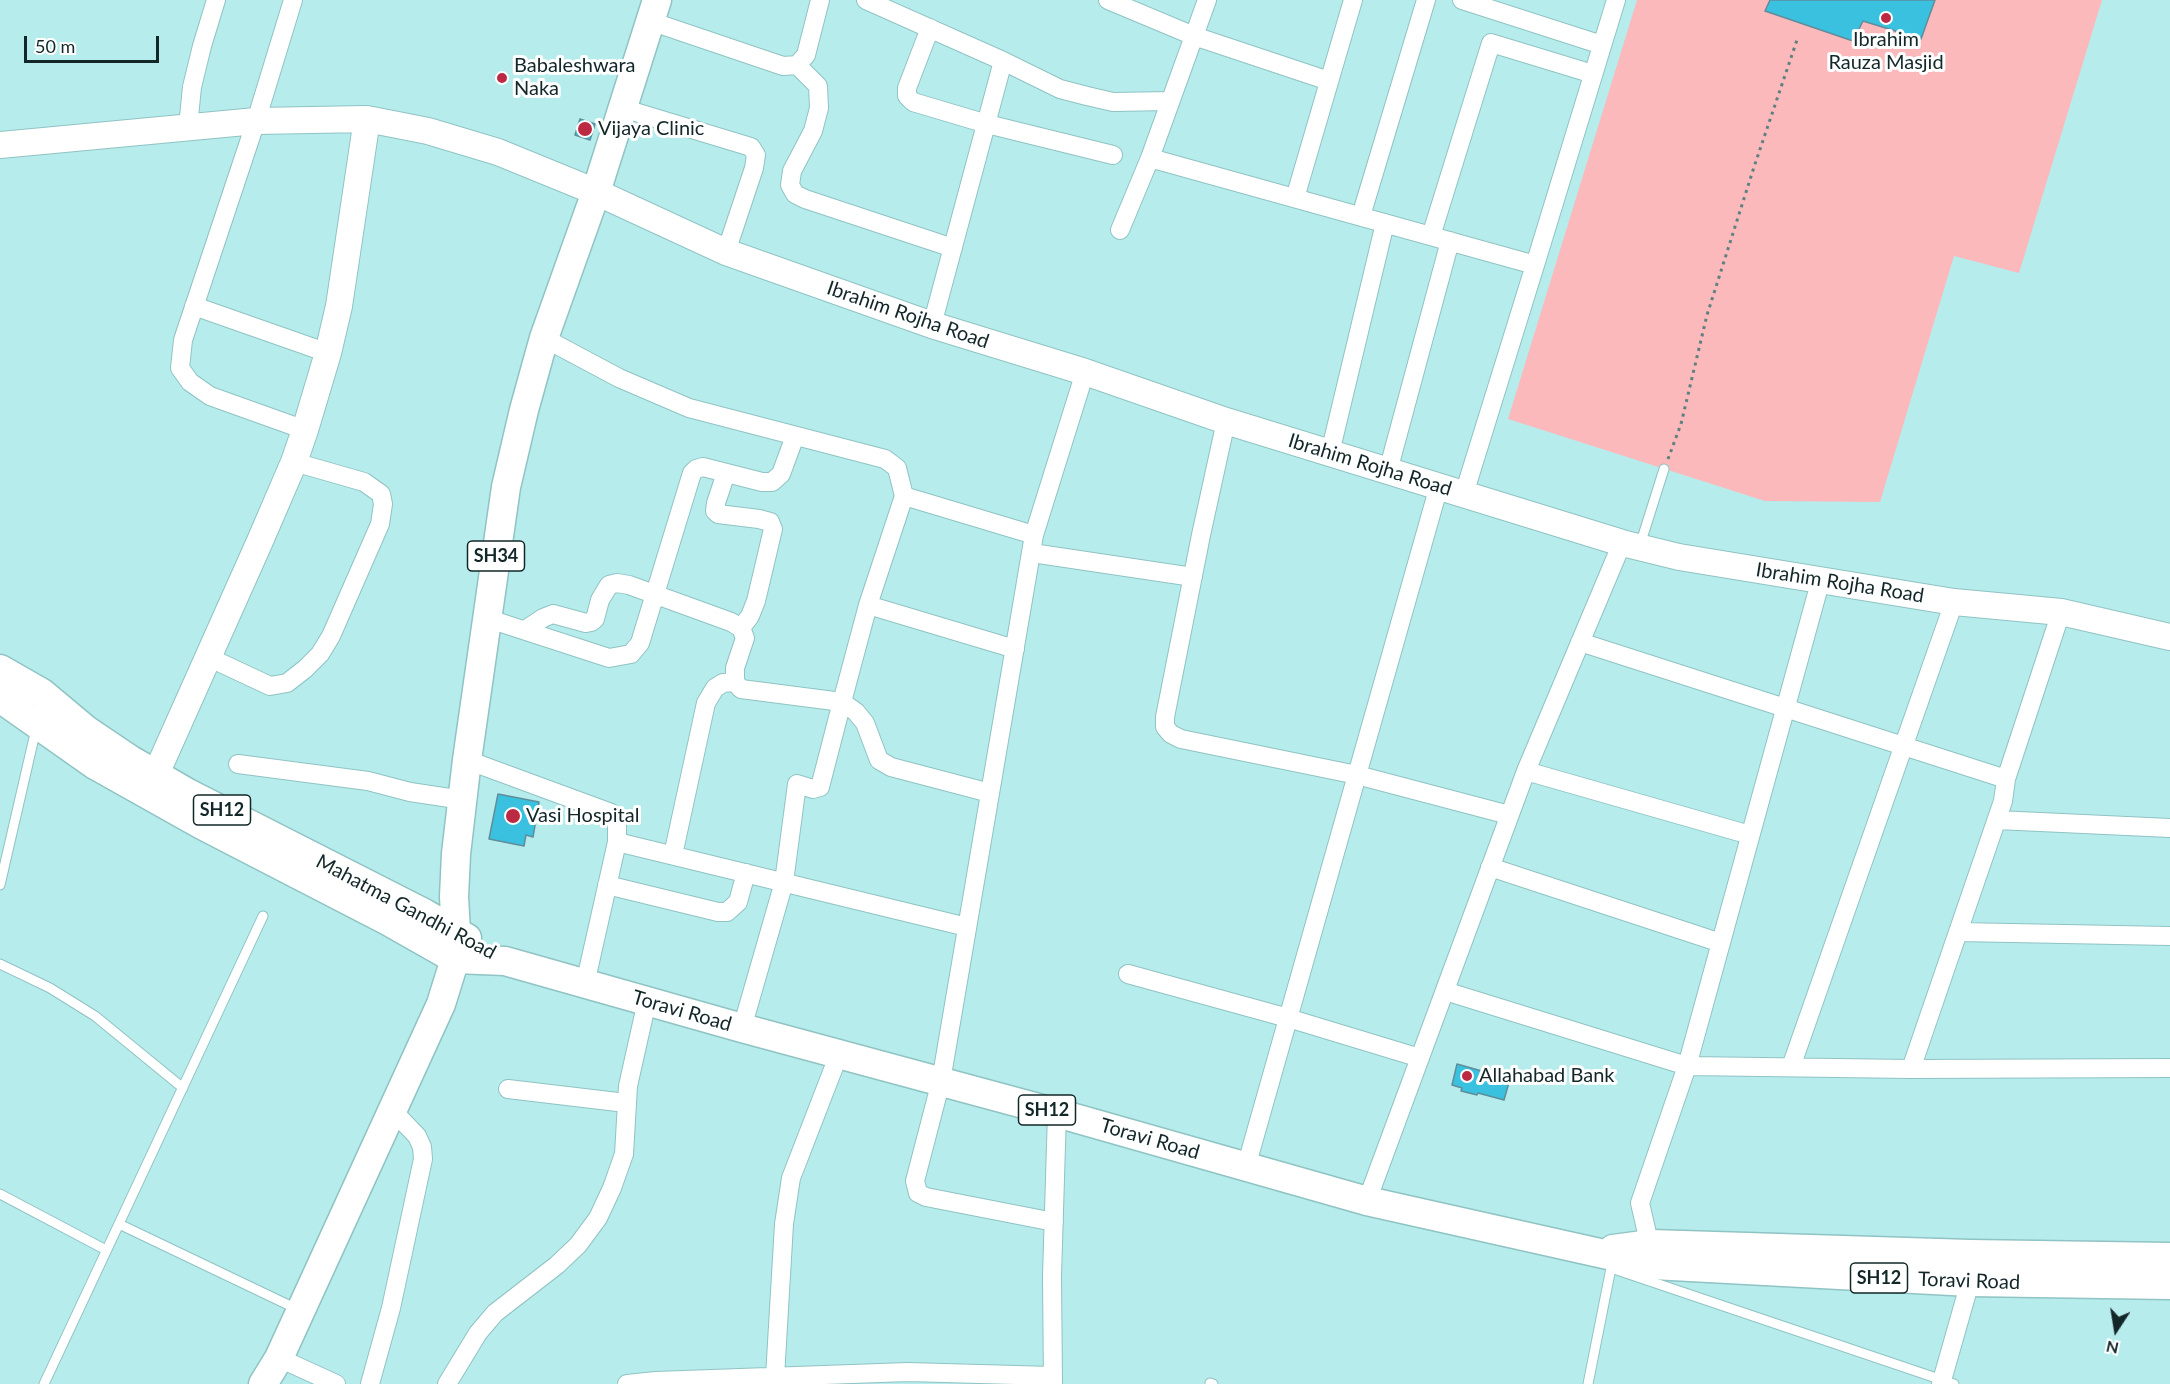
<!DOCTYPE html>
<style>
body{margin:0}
#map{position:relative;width:2170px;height:1384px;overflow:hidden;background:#b7ecec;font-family:Lato,sans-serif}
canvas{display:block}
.north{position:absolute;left:2086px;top:1300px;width:60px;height:60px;-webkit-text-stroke:4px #fff;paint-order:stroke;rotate:192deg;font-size:16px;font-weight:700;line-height:24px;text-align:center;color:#132728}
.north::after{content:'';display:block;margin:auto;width:21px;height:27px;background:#132728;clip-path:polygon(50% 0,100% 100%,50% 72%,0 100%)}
.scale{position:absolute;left:24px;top:36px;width:135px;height:27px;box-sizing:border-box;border:3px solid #132728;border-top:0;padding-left:8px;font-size:18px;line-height:21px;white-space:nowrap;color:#132728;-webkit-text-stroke:4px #fff;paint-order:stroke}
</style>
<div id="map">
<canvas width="2170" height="1384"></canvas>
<div class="north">N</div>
<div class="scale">50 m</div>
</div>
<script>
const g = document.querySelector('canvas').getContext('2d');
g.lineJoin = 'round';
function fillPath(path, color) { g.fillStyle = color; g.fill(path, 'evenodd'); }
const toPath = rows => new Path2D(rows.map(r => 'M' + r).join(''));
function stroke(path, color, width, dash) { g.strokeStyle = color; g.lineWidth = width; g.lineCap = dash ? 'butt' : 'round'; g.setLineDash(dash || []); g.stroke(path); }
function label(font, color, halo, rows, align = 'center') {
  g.font = font + ' Lato,sans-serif'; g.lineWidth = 6; g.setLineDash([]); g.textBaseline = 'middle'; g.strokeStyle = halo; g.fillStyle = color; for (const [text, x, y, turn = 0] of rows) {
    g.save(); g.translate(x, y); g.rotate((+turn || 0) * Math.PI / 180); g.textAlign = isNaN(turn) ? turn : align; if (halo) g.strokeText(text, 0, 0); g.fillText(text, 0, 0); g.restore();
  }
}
fillPath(toPath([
 [1637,0,2102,0,2019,273,1954,256,1880,502,1765,501,1508,419]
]), '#fcb9bb');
const building = toPath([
 [1770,0,1935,0,1921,39,1863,21,1853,41,1765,11,1770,0],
 [580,119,595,124,590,140,575,135,580,119],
 [498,794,539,802,533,837,526,835,524,846,489,839,498,794],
 [1457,1064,1510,1079,1504,1100,1478,1093,1477,1095,1461,1091,1462,1088,1452,1085,1457,1064]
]);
fillPath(building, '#3ac1e0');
stroke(building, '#5f8d9a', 1.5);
const lane = toPath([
 [1640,545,1664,469],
 [0,885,36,729],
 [0,964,50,988,95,1016,183,1088],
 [0,1194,106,1250],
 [119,1224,299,1310],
 [1617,1270,1954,1384],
 [1210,1383,1213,1384],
 [44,1384,263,916],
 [1588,1384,1611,1268]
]);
const street = toPath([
 [293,0,256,121,183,340,180,368,190,382,210,396,305,430],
 [866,0,1003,61,932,325],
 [1108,0,1194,36,1329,81],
 [1462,0,1602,45],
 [650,21,783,66,797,65,806,55,820,0],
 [930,28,907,88,907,96,913,102,987,124,1113,155],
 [1003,61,1060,89,1087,96,1113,102,1170,101],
 [797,65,818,86,819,108,813,131,792,171,790,185,795,194,805,199,953,248],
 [622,108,751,147,756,155,754,168,726,252],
 [188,127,192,87,202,46,216,0],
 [1150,158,1535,265,1464,494],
 [1295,198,1353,0],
 [1361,216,1426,0],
 [1120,230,1150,158,1207,0],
 [1431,236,1491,43,1593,74],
 [1535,265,1616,0],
 [194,306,328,353],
 [544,338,619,378,689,408,885,459,897,468,904,496],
 [1226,421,1201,535,1165,717,1165,727,1171,734,1181,739,1357,775,1246,1167],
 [1330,453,1385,223],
 [1388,471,1450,241],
 [726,473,716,503,715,511,718,514,759,519,770,522,773,529,756,601,750,616,741,628],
 [1439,486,1357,775,1509,815],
 [1032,553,1193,577],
 [868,605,1015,649],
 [486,618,609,658,631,654,640,643,692,473,696,469,703,467,762,482,772,482,781,474,795,436],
 [525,630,543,618,553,614,586,623,591,622,595,619,600,600,609,585,617,583,629,585,731,622,741,628,745,638,735,668,735,682,741,689,842,702,820,787,813,789,797,784,784,882,742,1028],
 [1580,642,2006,779],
 [208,657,270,686,287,683,305,669,320,654,331,636,380,524,383,504,381,494,364,482,294,462],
 [467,760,611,813,617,821,617,842,585,984],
 [238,764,368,781,410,792,463,800],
 [1526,771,1750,835],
 [990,793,891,767,879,760,865,723,856,712,842,702,868,605,904,496,1034,535],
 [1997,820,2170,828],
 [617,842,967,927],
 [673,855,706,703,715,688,723,683,735,682],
 [1490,867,1721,943],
 [607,885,718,912,727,912,738,902,746,873],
 [1958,932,2170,936],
 [1128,974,1288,1018,1420,1058],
 [1445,991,1687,1066,1911,1069,2170,1068],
 [1791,1067,1954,602],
 [1911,1069,2003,801,2006,779,2061,612],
 [508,1089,626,1103],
 [1367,1201,1526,771,1622,543],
 [1054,1222,926,1197,918,1193,915,1181,941,1081,1034,535,1085,372],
 [1652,1255,1640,1203,1687,1066,1821,579],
 [279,1358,336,1384],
 [775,1377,784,1224,791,1178,839,1054],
 [370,1384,391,1308,423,1159,422,1147,417,1136,393,1111],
 [447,1384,478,1333,495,1313,557,1265,578,1245,598,1218,612,1188,624,1154,628,1086,647,1001],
 [627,1384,656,1381,908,1372,1052,1376],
 [1053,1384,1052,1276,1057,1113],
 [1941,1384,1970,1282]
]);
const secondary = toPath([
 [0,145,256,121,367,119,428,131,498,152,596,192,726,252,932,325,1085,372,1226,421,1622,543,1679,557,1954,602,2061,612,2170,637],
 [156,774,260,541,294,462,305,430,328,353,339,306,367,119]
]);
const primary = toPath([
 [0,669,42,693,85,729,131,760,188,793,424,913,467,938],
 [0,698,95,765,202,825,388,921,455,959,505,961,742,1028,1057,1113,1367,1201,1653,1265,1970,1282,2170,1285],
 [1613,1249,1651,1244,1970,1254,2170,1257],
 [263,1384,279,1358,441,1004,455,959,456,931,454,897,456,854,467,760,506,487,524,410,544,338,596,192,657,0]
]);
stroke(lane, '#90c3c3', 11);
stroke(street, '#90c3c3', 20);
stroke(secondary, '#90c3c3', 28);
stroke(primary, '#90c3c3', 31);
stroke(toPath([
 [1668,459,1681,424,1707,315,1754,167,1798,37]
]), '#5d8081', 3, [3, 4.5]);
stroke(lane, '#fff', 9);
stroke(street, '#fff', 18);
stroke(secondary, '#fff', 26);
stroke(primary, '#fff', 28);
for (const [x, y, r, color] of [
 [1886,18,6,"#bb2943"],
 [502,78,6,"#bb2943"],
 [585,129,8,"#bb2943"],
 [513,816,8,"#bb2943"],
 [1467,1076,6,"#bb2943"]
]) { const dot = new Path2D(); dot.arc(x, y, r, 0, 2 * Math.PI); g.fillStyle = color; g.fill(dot); stroke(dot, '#fff', 2); }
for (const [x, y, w] of [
 [496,556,57],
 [222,810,57],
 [1047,1110,57],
 [1879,1278,57]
]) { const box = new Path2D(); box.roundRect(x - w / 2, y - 15, w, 30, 4.5); g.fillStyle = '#fff'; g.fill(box); stroke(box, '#132728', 1.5); }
label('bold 18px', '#132728', null, [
 ["SH34",496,556],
 ["SH12",222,810],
 ["SH12",1047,1110],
 ["SH12",1879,1278]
]);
label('20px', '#132728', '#fff', [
 ["Ibrahim",1886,40,"center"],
 ["Rauza Masjid",1886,63,"center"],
 ["Babaleshwara",514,66],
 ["Naka",514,89],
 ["Vijaya Clinic",598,129],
 ["Vasi Hospital",526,816],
 ["Allahabad Bank",1479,1076]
], 'left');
label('20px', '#132728', '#fff', [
 ["Ibrahim Rojha Road",908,315,19],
 ["Ibrahim Rojha Road",1370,465,17],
 ["Ibrahim Rojha Road",1840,583,9],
 ["Mahatma Gandhi Road",406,907,28],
 ["Toravi Road",682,1011,16],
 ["Toravi Road",1150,1139,16],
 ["Toravi Road",1969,1281,2]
]);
</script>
